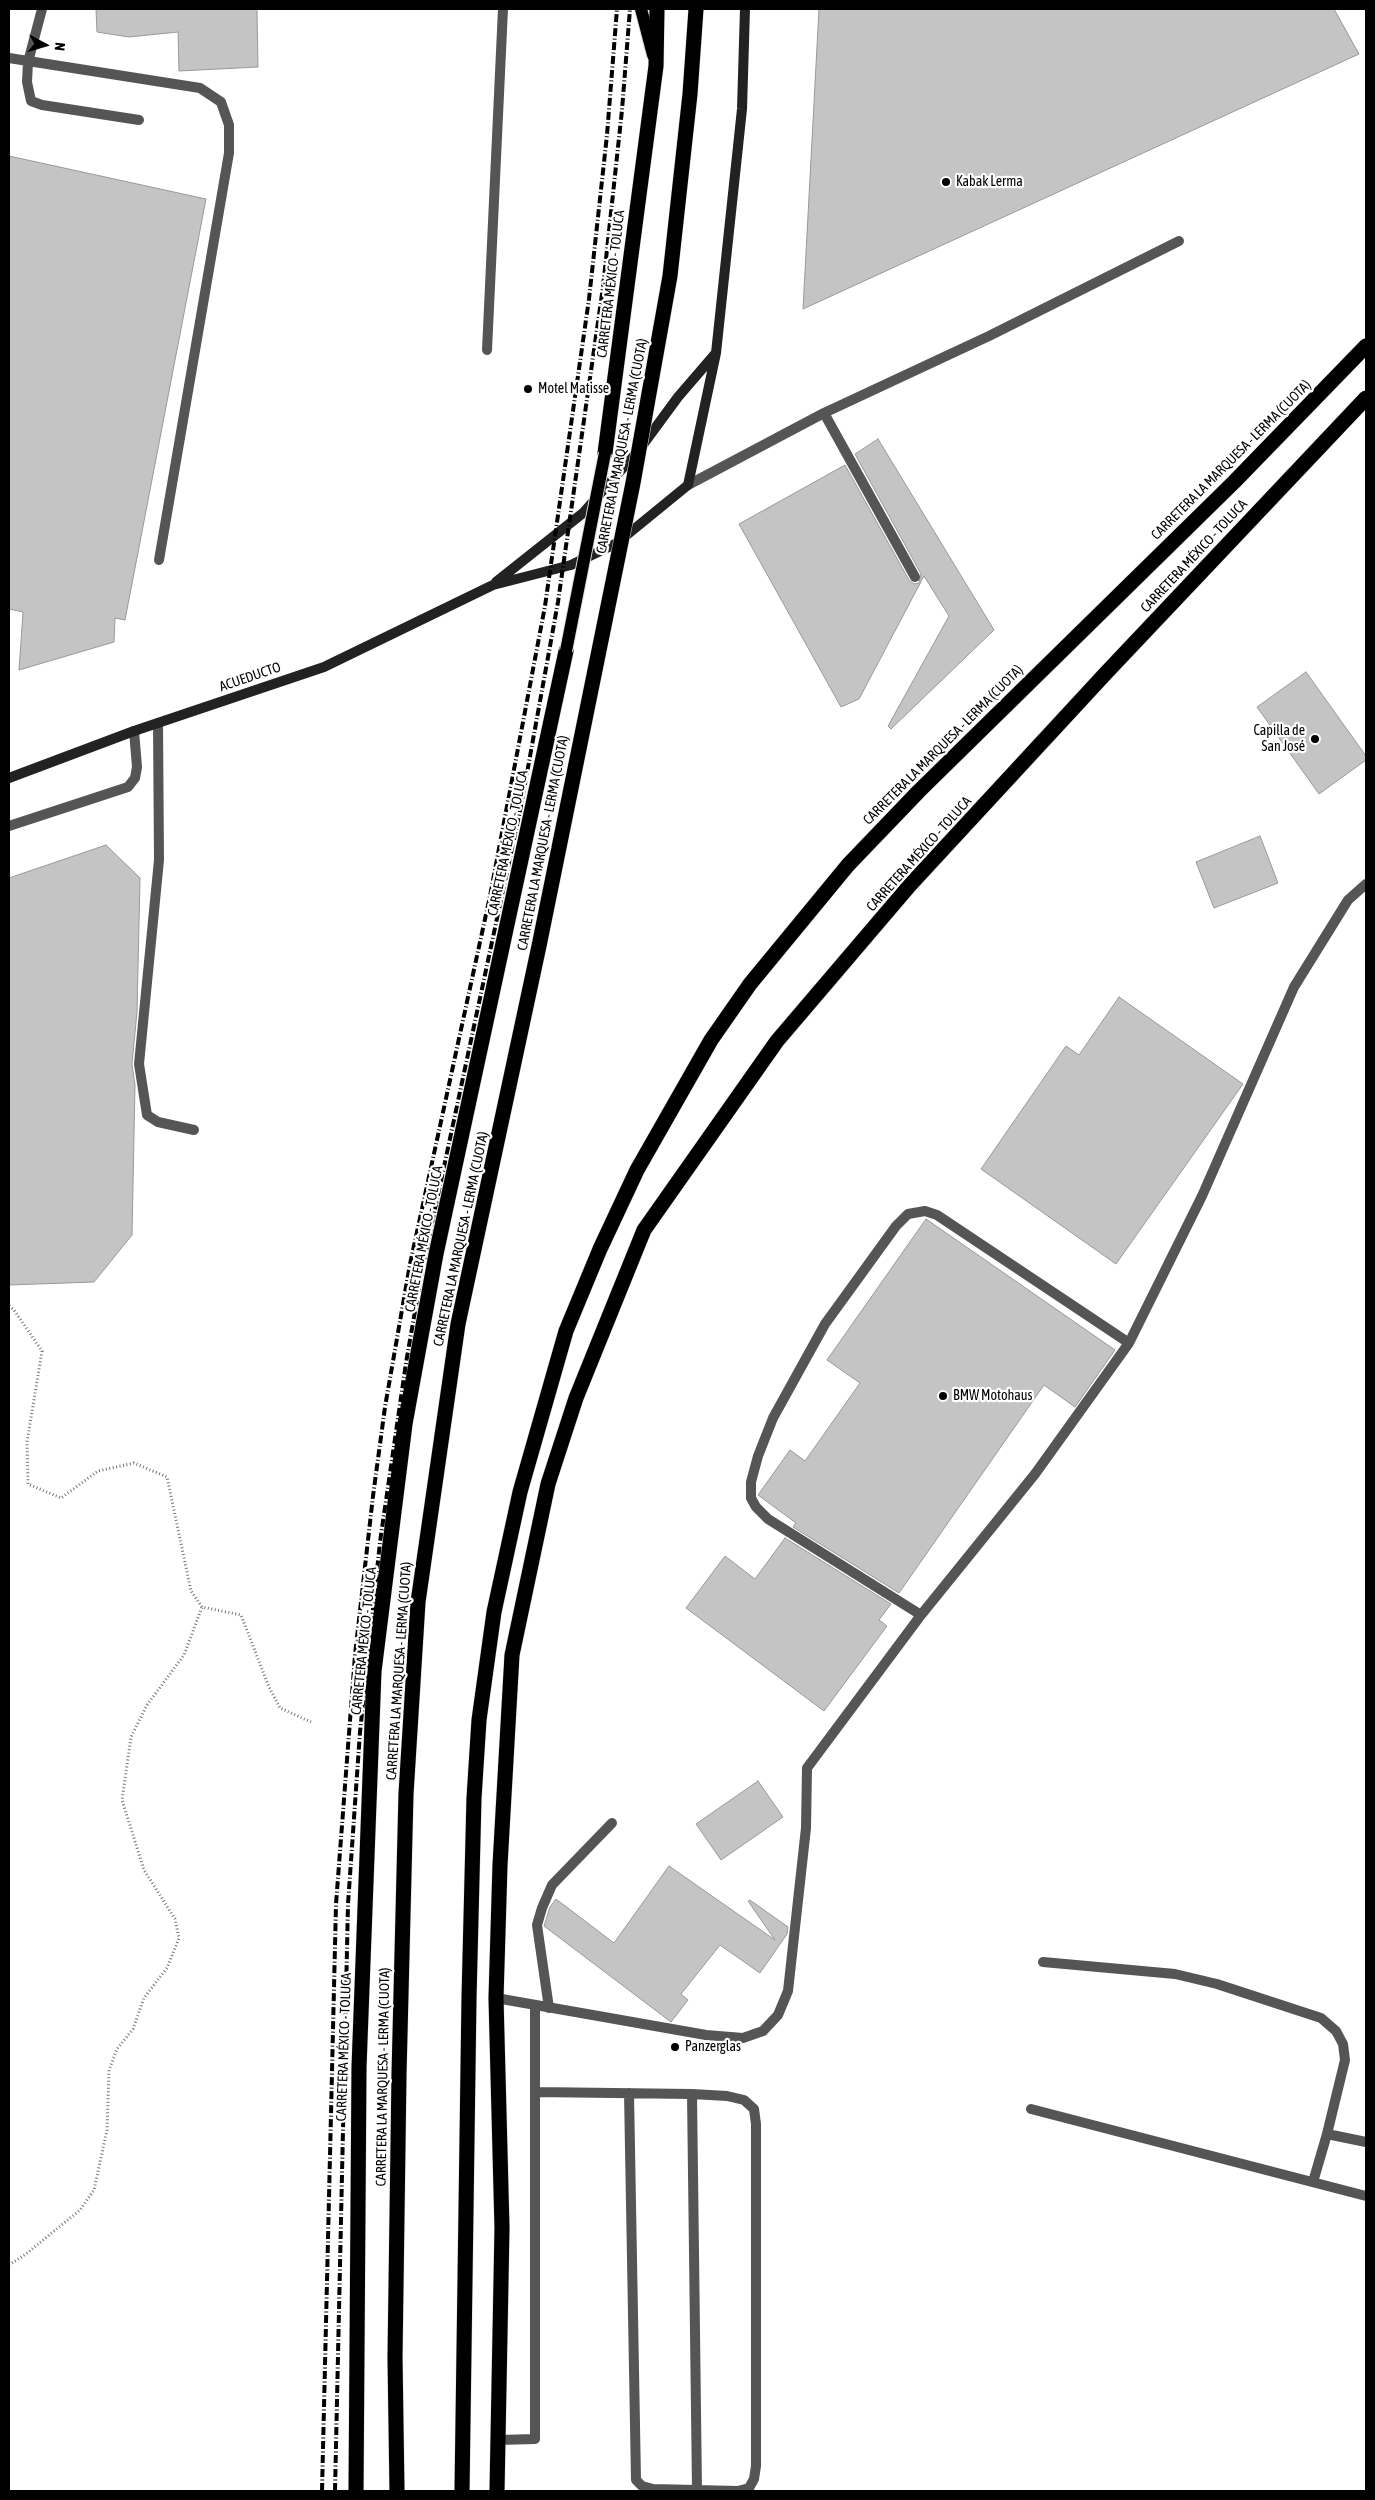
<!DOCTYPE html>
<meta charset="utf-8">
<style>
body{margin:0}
#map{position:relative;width:1375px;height:2500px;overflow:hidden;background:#fff;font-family:"Asap Condensed",sans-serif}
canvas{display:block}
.frame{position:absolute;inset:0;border:10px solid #000;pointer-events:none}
.north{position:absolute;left:20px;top:20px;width:50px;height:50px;-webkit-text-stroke:4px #fff;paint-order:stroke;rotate:96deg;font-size:14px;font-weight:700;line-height:20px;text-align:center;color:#000}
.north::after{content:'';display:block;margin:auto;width:18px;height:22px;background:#000;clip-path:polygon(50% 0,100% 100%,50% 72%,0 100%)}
</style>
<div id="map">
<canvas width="1375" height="2500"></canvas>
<div class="frame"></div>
<div class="north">N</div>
</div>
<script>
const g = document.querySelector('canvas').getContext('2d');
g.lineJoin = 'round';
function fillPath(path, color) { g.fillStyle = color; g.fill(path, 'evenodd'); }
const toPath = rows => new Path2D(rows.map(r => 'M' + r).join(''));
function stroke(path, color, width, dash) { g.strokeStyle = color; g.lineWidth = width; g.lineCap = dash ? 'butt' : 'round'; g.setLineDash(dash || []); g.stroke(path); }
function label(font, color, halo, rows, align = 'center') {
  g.font = font + ' "Asap Condensed",sans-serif'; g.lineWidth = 4.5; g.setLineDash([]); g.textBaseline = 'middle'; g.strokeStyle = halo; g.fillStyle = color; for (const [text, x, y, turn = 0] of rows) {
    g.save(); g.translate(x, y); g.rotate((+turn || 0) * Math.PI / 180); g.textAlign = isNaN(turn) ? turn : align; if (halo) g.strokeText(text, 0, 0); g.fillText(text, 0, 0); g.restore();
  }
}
const building = toPath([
 [96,9,257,9,258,67,179,71,178,32,129,37,97,32,96,9],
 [819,9,1334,9,1359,54,803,309,819,9],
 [9,156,206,199,125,620,115,618,114,642,19,670,23,612,9,609,9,156],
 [878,439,994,630,891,729,888,726,949,616,924,576,859,699,841,707,739,524,845,465,909,580,914,584,919,583,921,574,855,454,878,439],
 [1306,672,1366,756,1366,760,1319,794,1257,707,1306,672],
 [1260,836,1278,883,1214,908,1196,862,1260,836],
 [106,845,140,878,137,1012,132,1064,135,1085,132,1235,94,1282,9,1285,9,878,106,845],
 [1119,997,1243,1084,1116,1264,981,1169,1066,1046,1079,1055,1119,997],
 [926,1219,1115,1350,1075,1407,1044,1385,899,1593,793,1527,796,1523,758,1495,790,1450,805,1461,860,1383,827,1360,926,1219],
 [785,1538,891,1604,879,1620,887,1626,824,1711,686,1608,725,1556,755,1579,785,1538],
 [758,1781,783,1817,721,1860,696,1824,758,1781],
 [669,1866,775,1940,748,1901,750,1900,788,1927,787,1934,760,1973,720,1945,681,1994,688,2000,671,2022,544,1926,550,1907,556,1899,614,1943,669,1866]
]);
fillPath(building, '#c4c4c4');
stroke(building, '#999', 1);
const primary = toPath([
 [641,9,653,55]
]);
const highway = toPath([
 [605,453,656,66,657,9],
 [356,2491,359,2067,374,1671,405,1424,436,1254,566,651],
 [462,2491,469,1998,474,1798,479,1720,494,1612,520,1492,566,1331,600,1249,637,1170,711,1040,750,984,848,865,919,791,1234,482,1366,346],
 [497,2491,502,2228,496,1998,500,1865,512,1655,548,1484,576,1398,644,1230,777,1041,910,885,1105,674,1366,398]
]);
stroke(primary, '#dbdbdb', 14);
stroke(highway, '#dbdbdb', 16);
stroke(toPath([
 [9,1306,14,1310,42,1351,27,1442,28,1484,61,1498,98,1471,134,1463,167,1477,191,1591,202,1607,241,1615,269,1687,280,1708,311,1722],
 [9,2265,26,2254,80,2210,94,2190,107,2130,109,2070,117,2049,133,2029,144,1998,167,1968,179,1938,175,1919,144,1870,122,1800,131,1737,147,1705,184,1655,202,1607]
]), '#777', 3, [1, 2.5]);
stroke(toPath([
 [42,9,28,62,27,82,31,101,42,105,139,120],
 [9,58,200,88,221,102,229,125,229,153,159,560],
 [487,350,503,9],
 [824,413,915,577],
 [688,485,824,413,989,336,1179,241],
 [158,723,159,860,139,1064,147,1115,158,1122,194,1130],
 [9,826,128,787,135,778,137,767,134,731],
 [921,1615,768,1519,756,1507,751,1498,751,1482,758,1456,773,1418,825,1324,896,1226,908,1214,925,1211,937,1215,1129,1343,1202,1196,1294,987,1348,900,1366,884],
 [496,1998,706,2035,743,2038,763,2031,778,2015,788,1991,806,1828,807,1768,921,1615,1035,1474,1129,1343],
 [549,2008,537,1925,542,1908,552,1885,612,1823],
 [535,2092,692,2094,727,2096,744,2100,754,2109,756,2124,756,2466,754,2479,749,2488,738,2491,653,2489,642,2486,636,2480,629,2093],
 [692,2094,697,2490],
 [498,2440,535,2439,535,2006]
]), '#555', 10);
stroke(toPath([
 [1043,1962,1175,1974,1217,1984,1321,2018,1336,2031,1343,2044,1345,2060,1327,2134,1313,2182],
 [1031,2109,1366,2196],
 [1327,2134,1366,2142]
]), '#555', 10);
stroke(toPath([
 [496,582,583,513,639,450,678,397,715,354],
 [9,778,134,731,324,667,493,585,571,565,617,543,688,485,716,353,742,109,745,9]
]), '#222', 10);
stroke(primary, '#000', 12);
stroke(highway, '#000', 15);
stroke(toPath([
 [322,2491,336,1904,355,1655,373,1496,385,1407,410,1264,490,896,545,606,589,299,607,135,617,9],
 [335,2491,348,1904,360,1732,380,1542,406,1363,423,1265,521,806,558,602,603,287,622,110,630,9]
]), '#000', 4, [8, 2.5, 1, 2.5]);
const primaryBridge = toPath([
 [566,651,605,453]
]);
const highwayBridge = toPath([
 [397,2491,395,2357,399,2074,406,1794,418,1602,458,1324,539,946,633,483,670,276,690,94,696,9]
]);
stroke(primaryBridge, '#dbdbdb', 14, []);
stroke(highwayBridge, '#dbdbdb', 16, []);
stroke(primaryBridge, '#000', 12);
stroke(highwayBridge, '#000', 15);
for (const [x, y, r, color] of [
 [946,182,5,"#000"],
 [528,389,5,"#000"],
 [1315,739,5,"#000"],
 [943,1396,5,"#000"],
 [675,2047,5,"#000"]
]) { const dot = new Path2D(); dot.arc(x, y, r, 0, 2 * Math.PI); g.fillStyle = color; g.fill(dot); stroke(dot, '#fff', 2); }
label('14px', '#000', '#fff', [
 ["Kabak Lerma",956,182],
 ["Motel Matisse",538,389],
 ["Capilla de",1305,731,"right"],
 ["San José",1305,747,"right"],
 ["BMW Motohaus",953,1396],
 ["Panzerglas",685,2047]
], 'left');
label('14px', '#000', '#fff', [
 ["CARRETERA MÉXICO - TOLUCA",611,284,-83],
 ["CARRETERA LA MARQUESA - LERMA (CUOTA)",622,446,-79],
 ["CARRETERA LA MARQUESA - LERMA (CUOTA)",1231,460,-45],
 ["CARRETERA MÉXICO - TOLUCA",1194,556,-47],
 ["ACUEDUCTO",250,677,-19],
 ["CARRETERA LA MARQUESA - LERMA (CUOTA)",943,745,-45],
 ["CARRETERA MÉXICO - TOLUCA",508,843,-78],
 ["CARRETERA LA MARQUESA - LERMA (CUOTA)",543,843,-79],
 ["CARRETERA MÉXICO - TOLUCA",919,854,-48],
 ["CARRETERA MÉXICO - TOLUCA",424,1239,-79],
 ["CARRETERA LA MARQUESA - LERMA (CUOTA)",461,1239,-78],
 ["CARRETERA MÉXICO - TOLUCA",364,1641,-84],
 ["CARRETERA LA MARQUESA - LERMA (CUOTA)",399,1671,-86],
 ["CARRETERA MÉXICO - TOLUCA",344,2047,-88],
 ["CARRETERA LA MARQUESA - LERMA (CUOTA)",383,2077,-89]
]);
</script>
